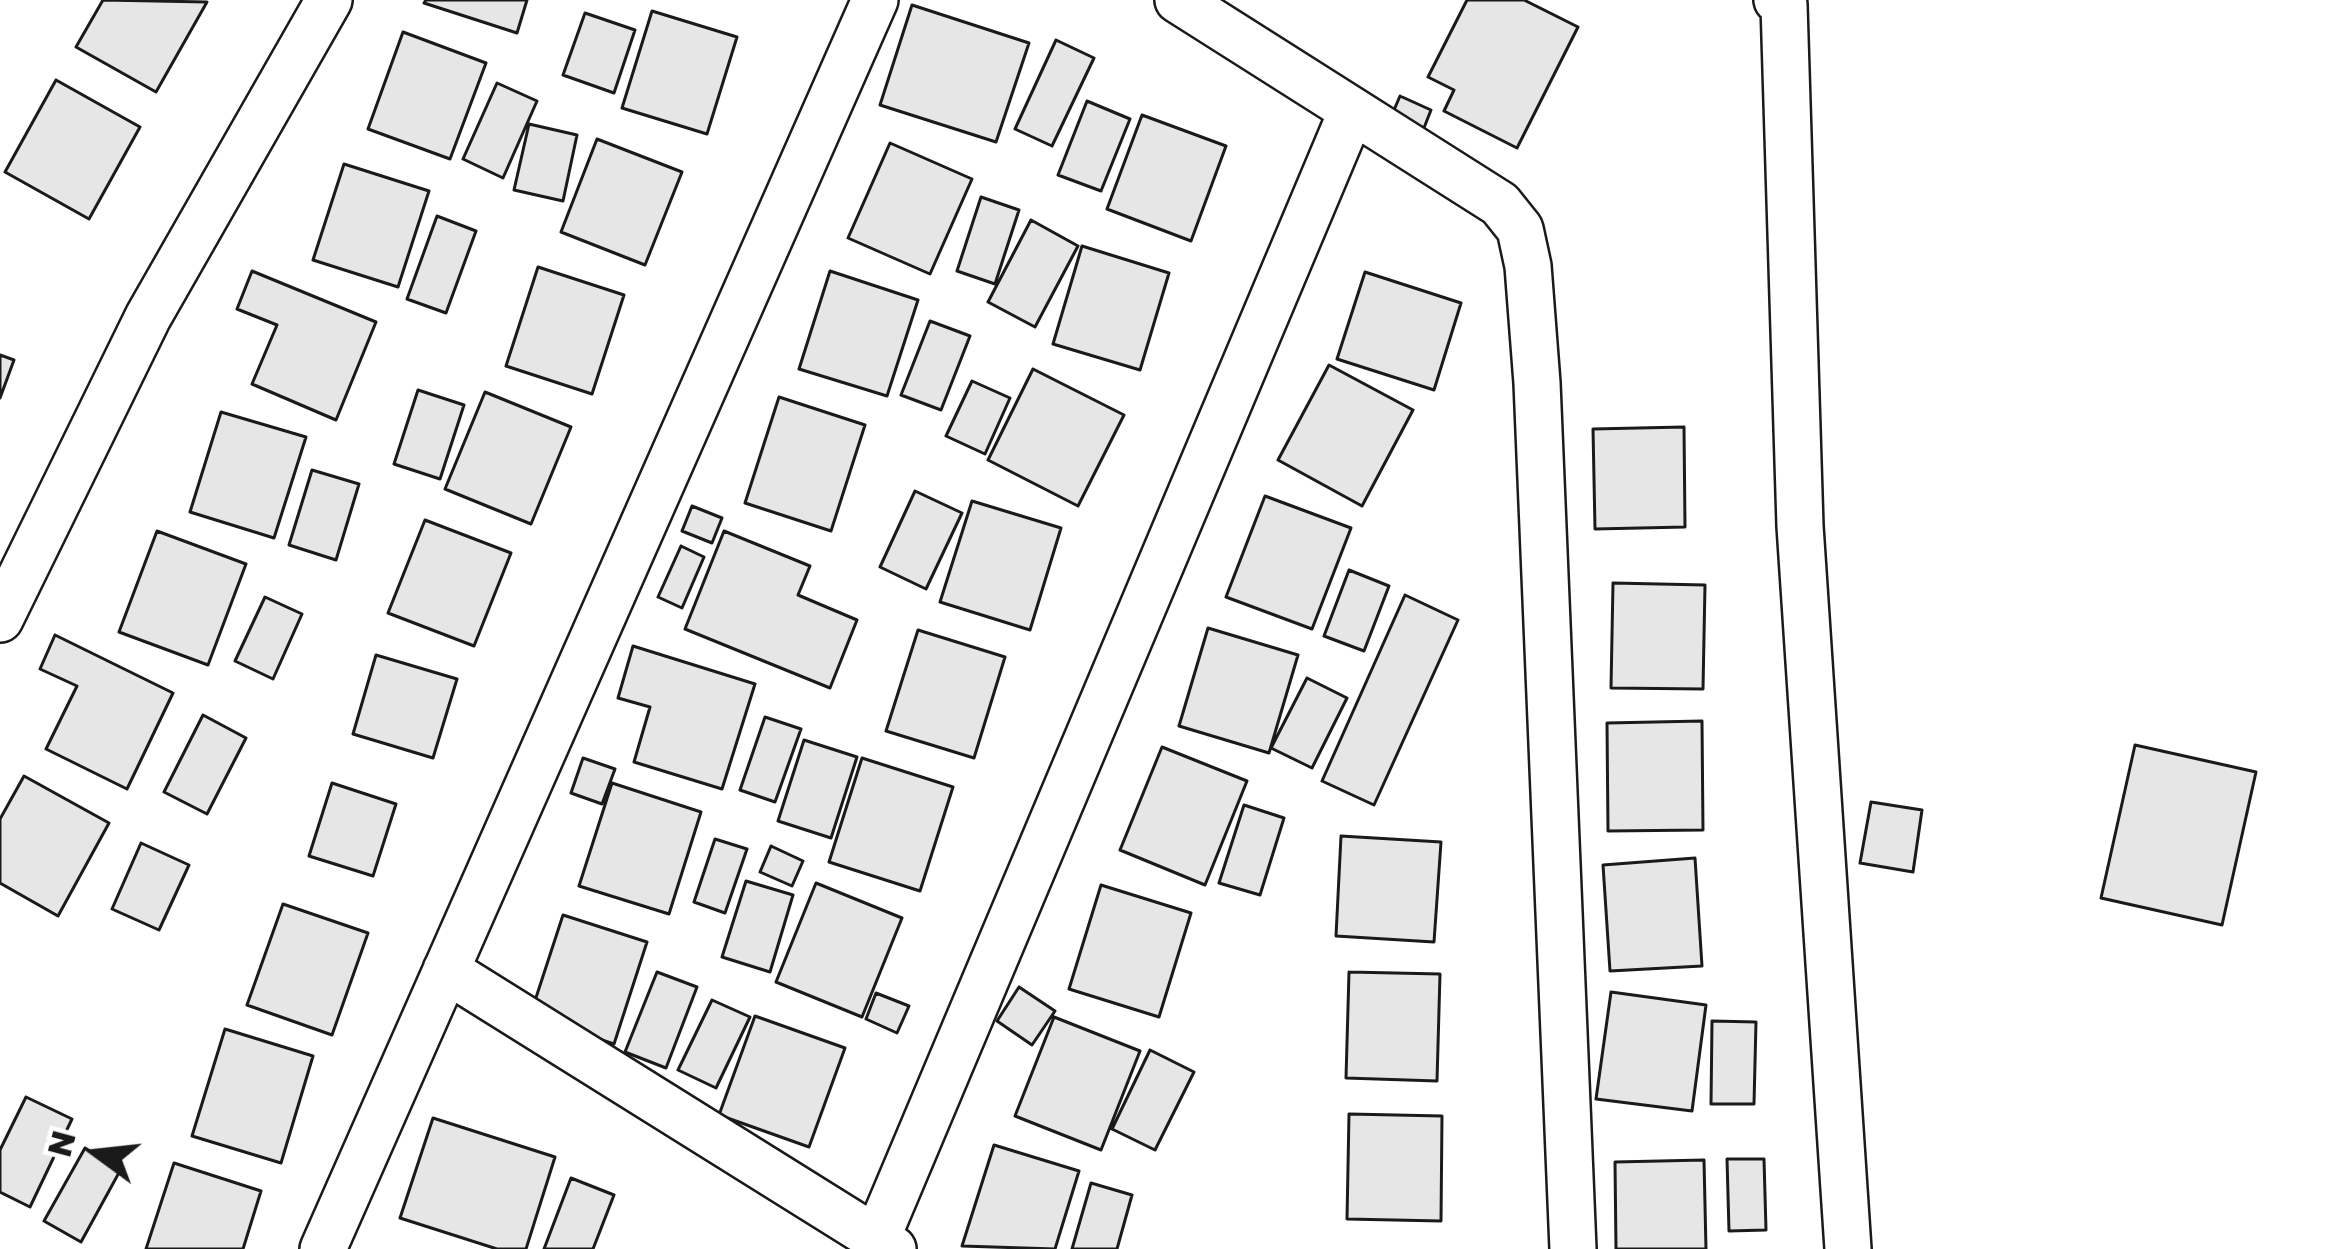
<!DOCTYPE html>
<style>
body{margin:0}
#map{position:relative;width:2339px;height:1249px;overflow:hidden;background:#fff;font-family:"Golos Text",sans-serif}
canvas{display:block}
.north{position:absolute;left:36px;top:1093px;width:120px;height:120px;-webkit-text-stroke:9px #fff;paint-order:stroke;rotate:285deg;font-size:33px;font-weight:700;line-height:48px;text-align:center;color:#1a1a1a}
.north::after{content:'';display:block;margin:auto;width:42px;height:54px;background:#1a1a1a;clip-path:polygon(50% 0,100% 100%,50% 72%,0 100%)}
</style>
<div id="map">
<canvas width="2339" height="1249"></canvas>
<div class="north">N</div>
</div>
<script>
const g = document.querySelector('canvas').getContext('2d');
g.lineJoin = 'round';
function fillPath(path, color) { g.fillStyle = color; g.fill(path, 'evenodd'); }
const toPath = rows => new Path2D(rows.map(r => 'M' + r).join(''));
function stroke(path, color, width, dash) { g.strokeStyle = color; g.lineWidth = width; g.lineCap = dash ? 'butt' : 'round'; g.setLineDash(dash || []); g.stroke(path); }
const building = toPath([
 [103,0,207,2,156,92,76,47,103,0],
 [426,0,527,0,517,33,424,3,426,0],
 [1467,0,1524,0,1578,27,1517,148,1444,111,1454,90,1428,77,1467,0],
 [912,5,1029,43,996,142,880,105,912,5],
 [652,11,737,37,707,134,622,108,652,11],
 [585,13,635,30,614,93,563,75,585,13],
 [403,32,486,63,450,159,368,129,403,32],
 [1056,40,1094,58,1052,146,1015,129,1056,40],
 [56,80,140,127,89,219,5,172,56,80],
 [497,83,537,101,503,178,463,159,497,83],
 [1400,96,1431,110,1420,138,1388,124,1400,96],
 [1087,101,1130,119,1101,191,1058,175,1087,101],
 [1142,115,1226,146,1191,241,1107,209,1142,115],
 [529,124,577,135,563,201,514,190,529,124],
 [597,139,682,172,645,265,561,232,597,139],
 [890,143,972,179,930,274,848,238,890,143],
 [344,164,429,191,398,287,313,260,344,164],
 [981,197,1019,210,995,284,957,271,981,197],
 [437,216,476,231,446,313,407,299,437,216],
 [1031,220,1078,246,1035,327,988,302,1031,220],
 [1082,246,1169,273,1140,370,1053,344,1082,246],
 [538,267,624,295,592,394,506,366,538,267],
 [252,271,376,322,336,420,252,384,277,325,237,309,252,271],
 [830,271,918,300,887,396,799,369,830,271],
 [1365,272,1461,303,1434,390,1337,359,1365,272],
 [930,321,970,336,941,410,901,395,930,321],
 [0,355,14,360,0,398,0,355],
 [1329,365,1413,410,1362,506,1278,460,1329,365],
 [1033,369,1124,415,1078,506,988,460,1033,369],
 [972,381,1010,398,985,454,946,436,972,381],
 [418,390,464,405,440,479,394,464,418,390],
 [485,392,571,427,531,524,445,489,485,392],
 [779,397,865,425,831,531,745,503,779,397],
 [221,412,306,437,274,538,190,512,221,412],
 [1684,427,1685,527,1595,529,1593,429,1684,427],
 [312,470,359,484,336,560,289,545,312,470],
 [915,491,962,513,926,589,880,567,915,491],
 [1265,496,1351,528,1312,629,1226,597,1265,496],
 [972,501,1061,528,1030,630,940,602,972,501],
 [692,506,722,518,712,543,682,531,692,506],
 [425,520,511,553,474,646,388,613,425,520],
 [157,531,246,564,208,665,119,632,157,531],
 [724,531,810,566,798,595,857,620,830,688,685,629,724,531],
 [681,546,704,557,682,608,658,597,681,546],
 [1349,570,1389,586,1364,651,1324,636,1349,570],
 [1613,583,1705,585,1703,689,1611,688,1613,583],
 [1405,595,1458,620,1374,805,1322,781,1405,595],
 [265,597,302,614,273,679,235,661,265,597],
 [1208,628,1298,655,1269,753,1179,726,1208,628],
 [918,630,1005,657,974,758,886,731,918,630],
 [55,635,173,693,127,789,46,749,77,686,40,669,55,635],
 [633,646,755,684,722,789,634,762,650,707,618,698,633,646],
 [376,655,457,679,433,758,353,734,376,655],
 [1307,678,1347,698,1312,768,1271,748,1307,678],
 [203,715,246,738,207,814,164,792,203,715],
 [765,717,801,729,775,802,740,790,765,717],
 [1702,721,1703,830,1608,831,1607,723,1702,721],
 [804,740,857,757,831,838,778,821,804,740],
 [2135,745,2256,772,2222,925,2101,898,2135,745],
 [1162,747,1247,781,1205,885,1120,850,1162,747],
 [583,758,615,769,602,804,571,793,583,758],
 [862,758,953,787,920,891,829,862,862,758],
 [24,776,109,823,58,916,0,883,0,819,24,776],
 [332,783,396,804,373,876,309,856,332,783],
 [612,783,701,812,669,914,579,886,612,783],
 [1871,802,1922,810,1913,872,1860,863,1871,802],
 [1244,805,1284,818,1260,895,1219,883,1244,805],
 [1341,836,1441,842,1434,942,1336,936,1341,836],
 [715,839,747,849,725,913,694,902,715,839],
 [141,843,189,865,159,930,112,909,141,843],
 [771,846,803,861,792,886,760,872,771,846],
 [1695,858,1702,966,1610,971,1603,865,1695,858],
 [746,881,793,895,770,972,722,957,746,881],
 [816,883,902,918,862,1017,776,982,816,883],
 [1101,885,1191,913,1159,1017,1069,989,1101,885],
 [283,904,368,933,332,1035,247,1005,283,904],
 [563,915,647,942,614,1044,530,1016,563,915],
 [657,972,697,987,666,1068,625,1052,657,972],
 [1349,972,1440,974,1437,1081,1346,1078,1349,972],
 [1019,987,1055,1011,1032,1045,997,1021,1019,987],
 [1611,992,1706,1005,1692,1111,1596,1099,1611,992],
 [876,993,909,1006,897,1033,866,1019,876,993],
 [712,1000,750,1017,716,1088,678,1070,712,1000],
 [755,1016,845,1048,809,1147,719,1115,755,1016],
 [1054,1017,1140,1051,1101,1150,1015,1116,1054,1017],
 [1712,1021,1756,1022,1754,1104,1711,1104,1712,1021],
 [225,1029,313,1056,281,1163,192,1136,225,1029],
 [1150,1050,1194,1072,1155,1150,1112,1129,1150,1050],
 [26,1097,72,1119,30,1207,0,1192,0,1150,26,1097],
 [1349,1114,1442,1116,1441,1221,1347,1219,1349,1114],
 [433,1118,555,1157,526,1249,497,1249,400,1218,433,1118],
 [994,1145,1079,1171,1055,1249,962,1246,994,1145],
 [85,1148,121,1169,81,1242,44,1221,85,1148],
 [1727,1159,1764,1159,1766,1230,1729,1231,1727,1159],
 [1704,1160,1706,1249,1616,1249,1615,1162,1704,1160],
 [174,1163,261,1191,243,1249,146,1249,174,1163],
 [571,1178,614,1195,593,1249,544,1249,571,1178],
 [1091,1183,1132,1195,1117,1249,1072,1249,1091,1183]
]);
fillPath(building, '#e6e6e6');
stroke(building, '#1a1a1a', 3);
const minor = toPath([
 [1178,0,1500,204,1520,229,1528,266,1537,383,1573,1249],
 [1777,0,1784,5,1800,526,1848,1249],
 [0,619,148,317,329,0],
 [446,970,893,1249],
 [877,1238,1351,113],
 [323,1249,875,0]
]);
stroke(minor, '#1a1a1a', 50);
stroke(minor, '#fff', 45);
</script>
